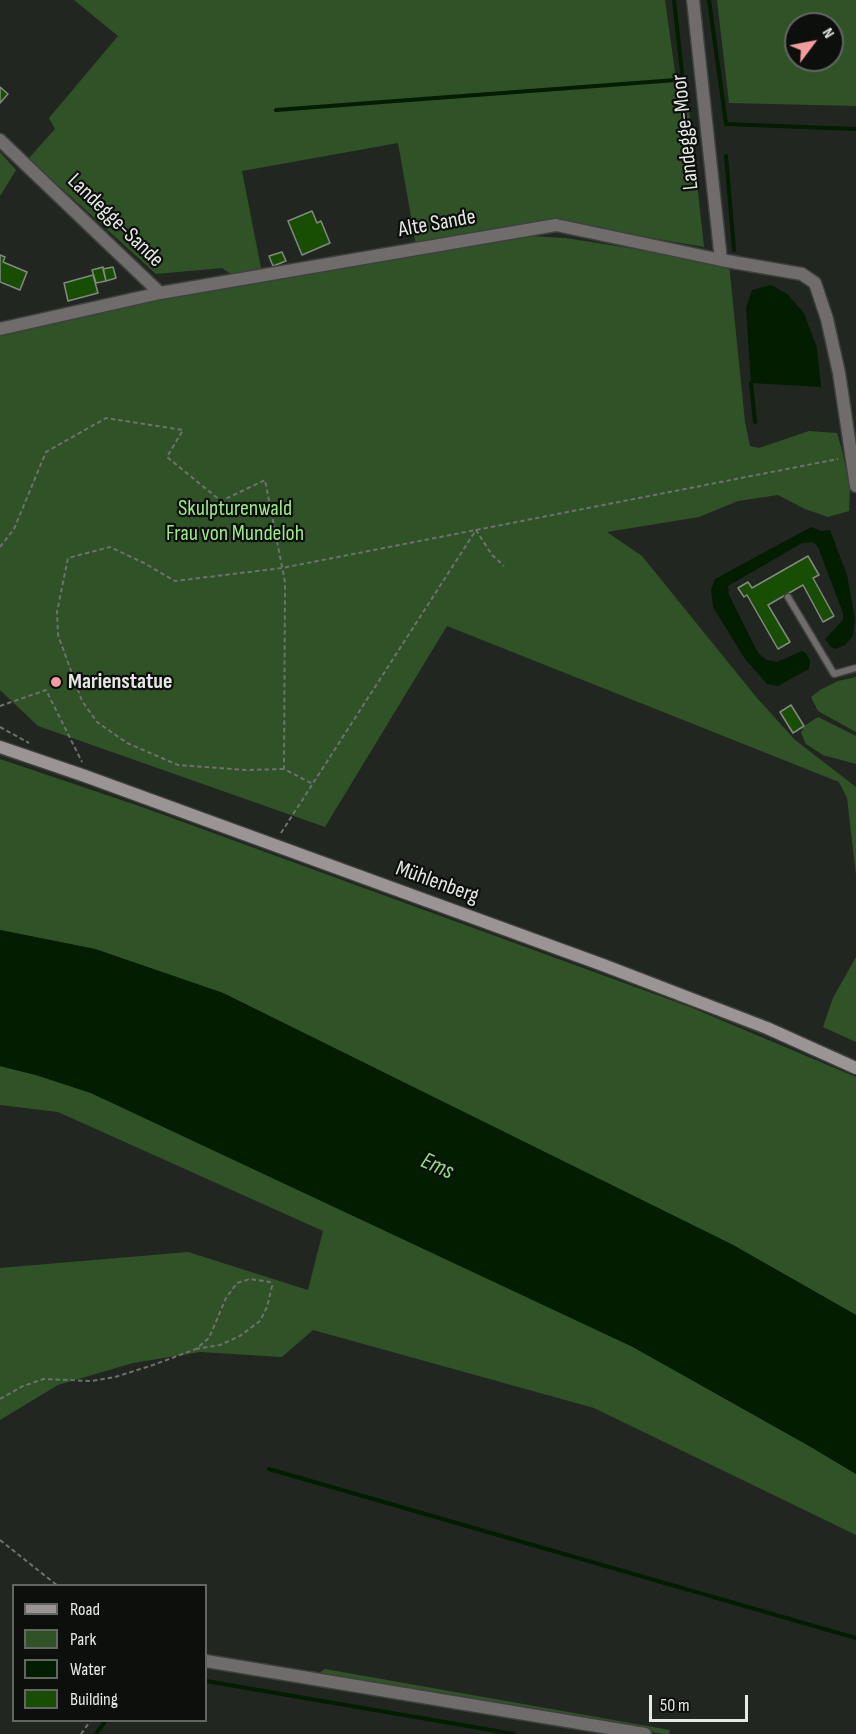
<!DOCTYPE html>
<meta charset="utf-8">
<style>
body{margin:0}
#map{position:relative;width:856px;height:1734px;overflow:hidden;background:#222621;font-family:"Sofia Sans Condensed",sans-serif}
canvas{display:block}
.legend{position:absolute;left:12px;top:1584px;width:195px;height:138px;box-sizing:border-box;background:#0d0f0c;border:2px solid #636662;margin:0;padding:8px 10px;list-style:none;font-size:18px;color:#e5e8e4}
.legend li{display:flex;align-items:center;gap:12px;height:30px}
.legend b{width:30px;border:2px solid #636662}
.north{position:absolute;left:784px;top:12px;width:60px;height:60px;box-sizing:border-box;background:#0d0f0c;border:2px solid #636662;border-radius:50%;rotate:58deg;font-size:16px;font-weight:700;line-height:24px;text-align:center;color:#e5e8e4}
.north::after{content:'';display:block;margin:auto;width:21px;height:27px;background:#f49b9f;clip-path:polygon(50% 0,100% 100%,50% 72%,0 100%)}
.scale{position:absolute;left:649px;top:1695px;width:99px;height:27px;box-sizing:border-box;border:3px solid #e5e8e4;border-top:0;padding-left:8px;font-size:18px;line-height:21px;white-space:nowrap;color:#e5e8e4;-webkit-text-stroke:4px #0d0f0c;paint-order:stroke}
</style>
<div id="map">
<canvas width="856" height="1734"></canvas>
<ul class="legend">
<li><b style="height:8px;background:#9b9494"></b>Road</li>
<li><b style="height:16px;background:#2f5326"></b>Park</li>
<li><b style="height:16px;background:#021d00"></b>Water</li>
<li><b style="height:16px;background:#174e03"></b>Building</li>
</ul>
<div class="north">N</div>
<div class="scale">50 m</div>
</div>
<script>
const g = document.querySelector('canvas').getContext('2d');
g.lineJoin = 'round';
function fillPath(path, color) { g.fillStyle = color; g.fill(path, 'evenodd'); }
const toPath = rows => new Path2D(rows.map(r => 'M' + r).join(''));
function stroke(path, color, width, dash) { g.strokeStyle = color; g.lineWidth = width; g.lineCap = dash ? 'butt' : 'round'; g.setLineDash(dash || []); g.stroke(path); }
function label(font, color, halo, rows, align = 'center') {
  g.font = font + ' "Sofia Sans Condensed",sans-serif'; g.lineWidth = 4.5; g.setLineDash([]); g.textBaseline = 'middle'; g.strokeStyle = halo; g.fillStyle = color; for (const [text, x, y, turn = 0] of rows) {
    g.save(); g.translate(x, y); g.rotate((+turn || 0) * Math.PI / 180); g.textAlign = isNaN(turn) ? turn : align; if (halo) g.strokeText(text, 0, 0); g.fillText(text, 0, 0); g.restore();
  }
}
fillPath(toPath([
 [74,0,665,0,675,72,686,82,704,247,546,220,416,245,398,143,242,171,262,273,235,277,222,268,156,274,58,185,54,187,28,159,55,129,49,118,118,36],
 [717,0,856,0,856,106,729,103],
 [796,24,832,24,832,60,796,60],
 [0,152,16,170,0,196],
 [512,235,566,238,729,264,745,422,750,446,759,448,809,431,837,433,842,450,850,488,849,511,828,517,805,509,778,495,738,501,699,517,607,532,642,556,757,698,795,740,856,787,856,875,847,798,839,782,447,626,325,827,38,726,0,690,0,332,119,303],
 [856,677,856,732,818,711,811,697,820,690,838,681],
 [818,717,856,736,856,764,823,755,806,744,801,733,804,726],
 [0,759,142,807,690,1007,856,1077,856,1315,733,1245,223,993,95,949,0,930],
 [856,957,856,1042,823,1027,833,998],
 [0,1066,36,1075,91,1093,633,1347,811,1447,856,1474,856,1535,594,1408,313,1330,282,1357,200,1352,133,1363,58,1385,0,1420,0,1268,188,1252,308,1290,323,1231,58,1112,0,1105],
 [325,1669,670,1730,669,1734,663,1734,316,1675]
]), '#2f5326');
fillPath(toPath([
 [771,285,787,294,804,313,817,348,821,387,751,383,746,308,752,290],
 [811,527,821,531,830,530,847,575,855,619,853,636,845,645,835,649,831,647,825,639,843,620,843,613,818,547,813,542,802,543,728,586,729,595,758,653,767,660,777,662,802,651,806,653,810,661,809,669,778,686,767,684,745,659,713,607,711,590,715,579],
 [0,930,95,949,223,993,733,1245,856,1315,856,1474,811,1447,633,1347,91,1093,36,1075,0,1066]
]), '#021d00');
stroke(toPath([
 [709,0,726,124,856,129],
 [276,110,676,80,681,78,682,72,674,0],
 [726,156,734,250],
 [751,383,755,422],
 [269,1469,856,1638],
 [206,1681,514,1734],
 [96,1734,106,1720]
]), '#021d00', 4);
const building = toPath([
 [0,87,8,94,0,103,0,87],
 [312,211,317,223,321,221,330,243,302,255,288,221,312,211],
 [282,252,286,261,273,266,269,256,282,252],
 [0,255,5,257,3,262,27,272,20,290,0,282,0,255],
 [103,267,106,281,96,283,92,270,103,267],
 [113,267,116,278,106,281,103,269,113,267],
 [93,275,98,293,68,301,64,283,93,275],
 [808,556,819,575,813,578,834,616,823,622,803,585,768,605,790,642,778,649,747,595,744,597,738,588,748,582,752,588,808,556],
 [791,705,804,726,793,733,780,712,791,705]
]);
fillPath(building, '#174e03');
stroke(building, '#838982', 1.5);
const lane = toPath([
 [788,597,834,674,856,668]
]);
const street = toPath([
 [693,0,721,260],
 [0,140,160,293],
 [0,329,160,293,556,225,721,260,802,274,815,283,827,319,839,373,856,486],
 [206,1661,645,1734]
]);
const secondary = toPath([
 [0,747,85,776,603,965,767,1028,856,1068]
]);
stroke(lane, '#3d413c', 9);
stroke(street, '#3d413c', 15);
stroke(secondary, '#3d413c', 15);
stroke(toPath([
 [0,547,14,529,46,452,106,418,183,430,167,457,221,501,265,480,285,582,284,769,313,784],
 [0,706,46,690,82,762],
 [0,727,29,743],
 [284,769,246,770,178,765,127,743,97,722,82,701,58,635,57,612,68,558,110,547,144,563,175,581,282,568,838,459],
 [281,833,476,530,492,555,504,566],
 [0,1399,23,1386,44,1379,91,1381,115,1377,153,1365,196,1349,209,1338,226,1298,237,1283,250,1279,270,1282,272,1286,267,1307,260,1321,240,1336,220,1345,196,1349],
 [0,1540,58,1586],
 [81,1734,91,1720]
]), '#6e716d', 2, [4.5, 3]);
stroke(lane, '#706c6c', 6);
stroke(street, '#706c6c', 12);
stroke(secondary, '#9b9494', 12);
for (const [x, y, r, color] of [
 [56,682,6,"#f49b9f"]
]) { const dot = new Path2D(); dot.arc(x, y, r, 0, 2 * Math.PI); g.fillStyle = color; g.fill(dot); stroke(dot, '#0d0f0c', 2); }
label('22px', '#e5e8e4', '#0d0f0c', [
 ["Landegge-Moor",686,132,-96],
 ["Landegge-Sande",115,221,44],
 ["Alte Sande",437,224,-10],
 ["Mühlenberg",437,883,20]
]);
label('22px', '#9de98a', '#0d0f0c', [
 ["Skulpturenwald",235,509],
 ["Frau von Mundeloh",235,534]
]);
label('bold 22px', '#e5e8e4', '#0d0f0c', [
 ["Marienstatue",68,682]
], 'left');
label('italic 24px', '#90db7e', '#0d0f0c', [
 ["Ems",437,1167,24]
]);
</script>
